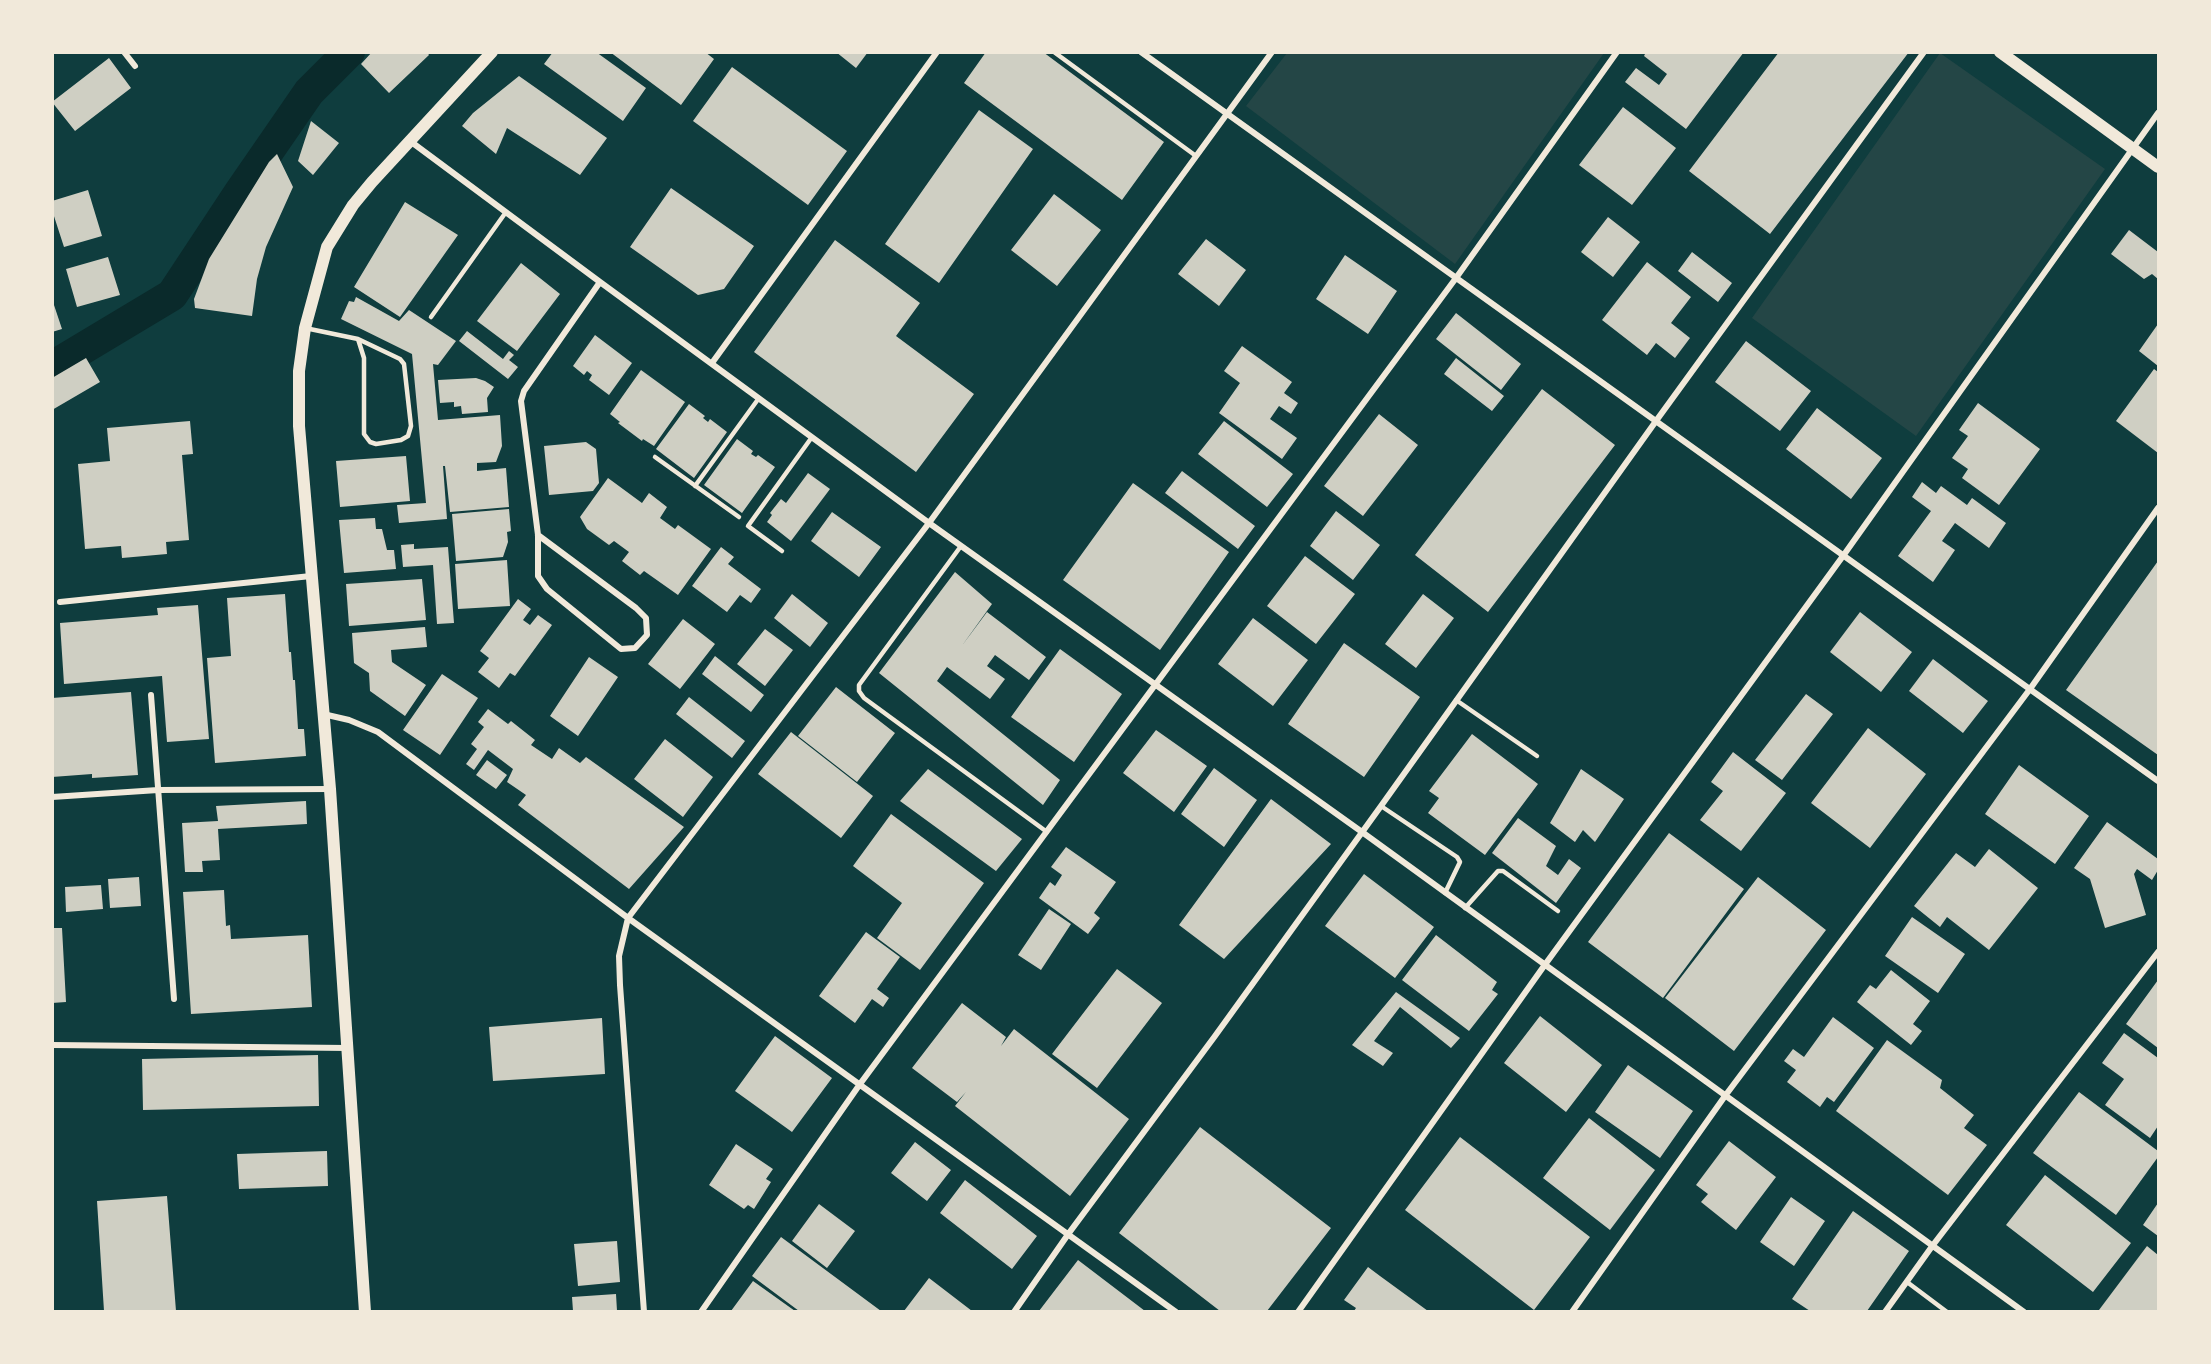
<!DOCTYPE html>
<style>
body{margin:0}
#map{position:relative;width:2211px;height:1364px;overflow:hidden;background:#0f3d3e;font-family:Inter,sans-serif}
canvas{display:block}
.frame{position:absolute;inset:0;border:54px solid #f1e9da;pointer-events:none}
</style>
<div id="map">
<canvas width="2211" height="1364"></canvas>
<div class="frame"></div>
</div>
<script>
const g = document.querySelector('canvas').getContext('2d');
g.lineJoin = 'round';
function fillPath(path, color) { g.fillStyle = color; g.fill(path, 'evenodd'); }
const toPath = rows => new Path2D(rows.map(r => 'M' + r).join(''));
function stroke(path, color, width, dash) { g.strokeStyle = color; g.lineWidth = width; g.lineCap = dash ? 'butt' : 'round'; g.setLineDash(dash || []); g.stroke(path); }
fillPath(toPath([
 [1287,53,1287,52,1604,53,1455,264,1246,106],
 [1940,53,2105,169,1916,436,1752,318]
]), '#244646');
stroke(toPath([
 [52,367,172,295,240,192,309,92,349,52]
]), '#0a2a2b', 32);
fillPath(toPath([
 [372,52,427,52,429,55,389,93,361,64],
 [553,52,596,52,646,88,623,121,544,64],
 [610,52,705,52,714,59,681,105],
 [836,52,868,52,856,68],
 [986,52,1043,52,1164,142,1122,200,964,83],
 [1646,52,1744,52,1686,129,1625,82,1636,68,1659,85,1667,74,1644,56],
 [1779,52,1909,52,1770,234,1689,171],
 [109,58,131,88,75,131,52,102],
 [732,67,847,151,808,205,693,121],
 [519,76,607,138,580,175,507,128,496,154,462,126,473,113],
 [1623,107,1676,148,1632,205,1579,165],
 [979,110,1033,149,939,283,885,244],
 [311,121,339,143,313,175,298,161],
 [277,154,293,187,266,247,257,279,252,316,195,308,194,299,209,259,269,162],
 [671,188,754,246,724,289,698,295,630,247],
 [88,190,102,236,64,247,52,210,52,201],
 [1054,194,1101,230,1057,286,1011,250],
 [405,202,458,235,400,317,354,287],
 [1608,217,1640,242,1613,277,1581,252],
 [2129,230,2158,252,2158,279,2152,274,2144,279,2111,254],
 [1206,239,1246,270,1219,306,1178,274],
 [835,240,920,303,896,336,974,394,916,472,754,352],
 [1692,252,1732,283,1718,302,1678,271],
 [1345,255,1397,291,1368,334,1316,299],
 [108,257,120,295,77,307,66,269],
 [1647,262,1691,297,1671,323,1690,338,1675,358,1656,343,1647,355,1602,320],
 [521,263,560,294,517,351,477,321],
 [356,297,399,321,409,310,456,341,438,365,433,364,438,420,500,415,502,446,496,462,477,463,477,471,506,468,509,507,450,512,445,466,443,466,447,519,399,523,397,505,426,503,412,354,341,319,349,301,354,302],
 [52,299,62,329,52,332],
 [1456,313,1521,364,1501,390,1436,339],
 [2158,324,2158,366,2139,351],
 [467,331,503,359,509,351,514,355,509,360,518,367,508,379,459,341],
 [595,335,632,363,609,395,589,380,592,375,587,371,584,375,573,366],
 [1746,341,1811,391,1780,431,1715,382],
 [1242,346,1292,382,1284,393,1298,403,1291,414,1279,406,1270,419,1297,438,1282,459,1219,413,1240,383,1224,371],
 [86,358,100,382,52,410,52,378],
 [1456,358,1504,396,1492,411,1444,374],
 [2154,369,2158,372,2158,453,2116,421],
 [641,370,685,402,654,446,643,439,642,441,618,423,620,422,610,414],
 [476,378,485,381,494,387,487,398,488,412,462,414,461,406,454,407,454,402,440,403,438,380],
 [1542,389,1615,445,1488,612,1415,555],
 [1978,403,2040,449,1999,505,1962,478,1968,469,1952,458,1968,436,1959,430],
 [689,404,705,416,703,418,708,422,710,419,727,432,694,478,656,449],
 [1817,408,1882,458,1851,499,1786,449],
 [1379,414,1418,445,1363,516,1324,486],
 [190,421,193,454,182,455,189,540,166,542,167,554,122,558,121,546,85,549,78,464,110,461,107,428],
 [1224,421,1293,474,1267,507,1198,454],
 [737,439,753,451,751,454,756,457,758,455,775,467,742,513,704,485],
 [586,442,596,449,599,483,593,491,549,495,544,446],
 [406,456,410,501,340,507,336,461],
 [1182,471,1255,526,1238,549,1165,493],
 [808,473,830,489,791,541,767,522,772,515,770,513,781,499,786,503],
 [608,478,642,503,649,493,667,507,660,518,675,529,678,525,711,549,678,595,644,571,640,575,622,561,629,552,614,541,609,545,587,529,580,517],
 [1922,482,1936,493,1941,486,1967,505,1972,498,2006,523,1989,548,1955,523,1942,541,1955,550,1933,582,1898,556,1931,511,1912,497],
 [1133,483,1229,552,1160,650,1063,580],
 [509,509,511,531,507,532,508,542,503,557,456,561,452,514],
 [1336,511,1380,545,1353,580,1310,546],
 [832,512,881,547,859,577,811,541],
 [375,518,376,529,382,529,387,550,394,550,396,569,344,573,339,520],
 [414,544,414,549,448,547,454,623,437,624,433,565,403,567,401,545],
 [721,547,734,557,728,564,761,589,751,603,740,595,727,612,692,586],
 [1305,556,1355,594,1316,644,1267,606],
 [507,560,510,606,458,609,455,564],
 [2158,561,2158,755,2066,690],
 [955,572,992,604,961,647,987,612,1046,657,1029,680,995,655,987,666,1005,679,990,699,947,667,937,681,1060,780,1043,805,879,673],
 [422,579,426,620,349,626,346,584],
 [285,594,289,652,291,652,293,680,295,680,298,729,304,729,306,756,215,763,207,658,231,656,227,598],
 [792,594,828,623,810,647,774,618],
 [1423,594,1454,618,1416,668,1385,644],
 [518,599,531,609,523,620,530,625,538,615,552,625,515,676,510,673,499,688,478,672,489,658,480,651],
 [198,605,209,739,167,742,162,676,64,684,60,623,158,615,157,608],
 [1860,612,1912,652,1881,692,1830,652],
 [1253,618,1308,660,1273,706,1218,664],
 [683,619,715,644,680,689,648,664],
 [425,627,427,647,391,650,392,662,426,685,405,716,370,691,369,673,354,663,352,633],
 [765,629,793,650,765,686,737,664],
 [1344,643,1420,697,1364,777,1288,724],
 [1060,649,1122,694,1074,762,1011,717],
 [715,656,764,695,751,712,702,674],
 [589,657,618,677,578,736,550,716],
 [1933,659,1988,701,1963,733,1909,691],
 [442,674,478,698,440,755,403,730],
 [836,687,895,733,857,782,798,736],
 [131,692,138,775,92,778,92,774,52,777,52,698],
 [1806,694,1833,714,1782,780,1755,760],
 [689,697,745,741,732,758,676,714],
 [488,709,508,724,511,721,535,740,531,745,552,759,559,748,580,763,586,757,684,827,629,889,518,805,526,795,507,782,513,769,488,750,474,770,466,764,477,749,471,744,484,727,478,722],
 [1868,728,1926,774,1870,848,1811,803],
 [1156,730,1207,766,1174,812,1123,773],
 [791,732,873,796,841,838,758,774],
 [1472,734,1538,784,1485,855,1428,813,1439,798,1429,791],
 [665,739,713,777,683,817,634,779],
 [1733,752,1786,793,1741,851,1700,820,1723,791,1711,782],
 [487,760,507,775,496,789,476,775],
 [2019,765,2089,816,2055,864,1985,814],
 [1214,768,1257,800,1224,847,1181,814],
 [928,769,1022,839,996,871,900,801],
 [1581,769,1624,799,1595,842,1583,830,1575,842,1550,823],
 [1271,799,1331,844,1224,959,1179,925],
 [306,801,307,824,218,829,220,860,202,861,203,872,185,872,182,823,218,821,216,806],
 [891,814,984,883,920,970,877,938,902,903,853,866],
 [1518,818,1556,846,1546,866,1558,875,1569,859,1581,868,1556,903,1492,853],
 [2107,822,2158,859,2158,870,2152,880,2137,869,2134,874,2146,915,2105,928,2090,879,2074,868],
 [1669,833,1744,889,1663,998,1588,942],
 [1066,847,1116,882,1094,913,1100,918,1088,934,1039,898,1050,882,1055,886,1062,875,1051,867],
 [1989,849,2038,888,1989,950,1947,917,1940,927,1914,906,1956,853,1975,867],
 [1364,874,1434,927,1395,978,1325,926],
 [139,877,141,906,110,908,108,879],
 [1758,877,1826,930,1734,1051,1665,998],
 [101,885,103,909,66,912,65,887],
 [224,890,226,926,230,925,231,939,308,935,312,1007,191,1014,183,892],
 [1049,909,1071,924,1041,970,1018,955],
 [1912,917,1965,954,1938,993,1885,956],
 [52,928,62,928,66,1002,52,1003],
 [866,932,900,957,877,989,889,998,883,1007,872,999,855,1023,819,996],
 [1436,935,1497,982,1492,990,1498,994,1469,1031,1402,980],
 [1117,969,1162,1003,1097,1088,1052,1054],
 [1891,970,1930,1001,1913,1024,1922,1031,1911,1045,1857,1002,1870,985,1876,989],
 [2158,980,2158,1048,2126,1024],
 [1396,992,1460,1038,1451,1048,1400,1007,1374,1041,1393,1053,1383,1066,1352,1045],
 [962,1003,1006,1037,1001,1046,1014,1029,1129,1119,1070,1196,955,1106,966,1092,957,1102,912,1068],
 [1540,1016,1602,1065,1566,1112,1504,1063],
 [1833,1017,1874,1048,1834,1102,1827,1097,1820,1107,1787,1082,1796,1070,1784,1061,1793,1049,1804,1057],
 [602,1018,605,1074,493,1081,489,1027],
 [2124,1033,2158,1058,2158,1126,2150,1138,2105,1105,2124,1079,2102,1063],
 [775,1036,832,1078,792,1132,735,1091],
 [1887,1040,1942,1080,1940,1088,1974,1115,1964,1128,1987,1145,1948,1195,1836,1111],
 [318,1055,319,1106,143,1110,142,1059],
 [1628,1065,1693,1111,1660,1158,1595,1112],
 [2079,1092,2158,1151,2158,1157,2116,1215,2033,1153],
 [1589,1118,1655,1170,1610,1230,1543,1178],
 [1200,1127,1331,1228,1267,1311,1220,1311,1119,1233],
 [1460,1137,1590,1237,1534,1310,1405,1210],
 [1729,1141,1776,1177,1736,1230,1701,1202,1708,1194,1696,1185],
 [915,1142,951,1170,927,1201,891,1173],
 [736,1144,773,1169,766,1179,771,1182,754,1209,748,1205,744,1209,709,1185],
 [327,1151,328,1186,239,1189,237,1154],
 [2045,1175,2131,1243,2093,1292,2006,1225],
 [965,1180,1037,1236,1012,1269,940,1213],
 [167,1196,176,1311,104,1311,97,1201],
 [1791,1197,1825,1221,1794,1266,1760,1242],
 [2158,1203,2158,1236,2143,1225],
 [819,1204,855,1231,827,1268,792,1241],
 [1853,1211,1909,1251,1867,1311,1810,1311,1792,1299],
 [781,1237,881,1311,799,1311,752,1276],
 [617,1241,620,1282,578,1286,574,1244],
 [2147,1246,2158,1255,2158,1311,2101,1311,2099,1310],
 [1078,1260,1145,1311,1039,1311],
 [1368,1267,1380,1276,1428,1311,1354,1311,1356,1308,1344,1300],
 [929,1278,972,1311,904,1311],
 [753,1281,795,1311,731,1311],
 [616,1294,617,1311,573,1311,572,1297]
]), '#cfcfc3');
stroke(toPath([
 [1054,52,1196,156],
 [431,317,506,212],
 [305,328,358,339,400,359,404,364,411,426,408,436,401,440,376,444,370,442,364,434,364,358,358,339],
 [655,457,739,517],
 [695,486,759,398],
 [961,546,859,685,859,691,864,698,1047,832],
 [782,551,748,526,812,437],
 [1456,700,1537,756],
 [1381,806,1457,857,1460,862,1445,893],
 [1465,908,1498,871,1503,871,1558,911],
 [1907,1282,1947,1312]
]), '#f1e9da', 4.5);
stroke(toPath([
 [124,52,135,66],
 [1141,52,2158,781],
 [410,141,600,282,929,523,1362,832,2024,1312],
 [712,363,937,52],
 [538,535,636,608,646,618,647,635,635,648,621,649,547,589,538,576,538,535,521,401,524,391,600,282],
 [60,602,311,576],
 [151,695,174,999],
 [323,714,349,720,378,732,628,918,1176,1312],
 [52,797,158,790,330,789],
 [52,1045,348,1048],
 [644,1312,620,985,619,956,628,918,929,523,1272,52],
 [701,1312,860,1084,1456,278,1617,52],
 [1014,1312,1069,1233,1215,1036,1381,806,1656,421,1924,52],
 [1298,1312,1544,966,1843,556,2158,113],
 [1572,1312,1725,1096,2030,689,2158,508],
 [1885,1312,1933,1245,2158,952]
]), '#f1e9da', 6);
stroke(toPath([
 [2000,52,2158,167],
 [365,1312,330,789,299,426,299,371,305,328,327,247,353,205,372,182,492,52]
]), '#f1e9da', 12);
</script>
